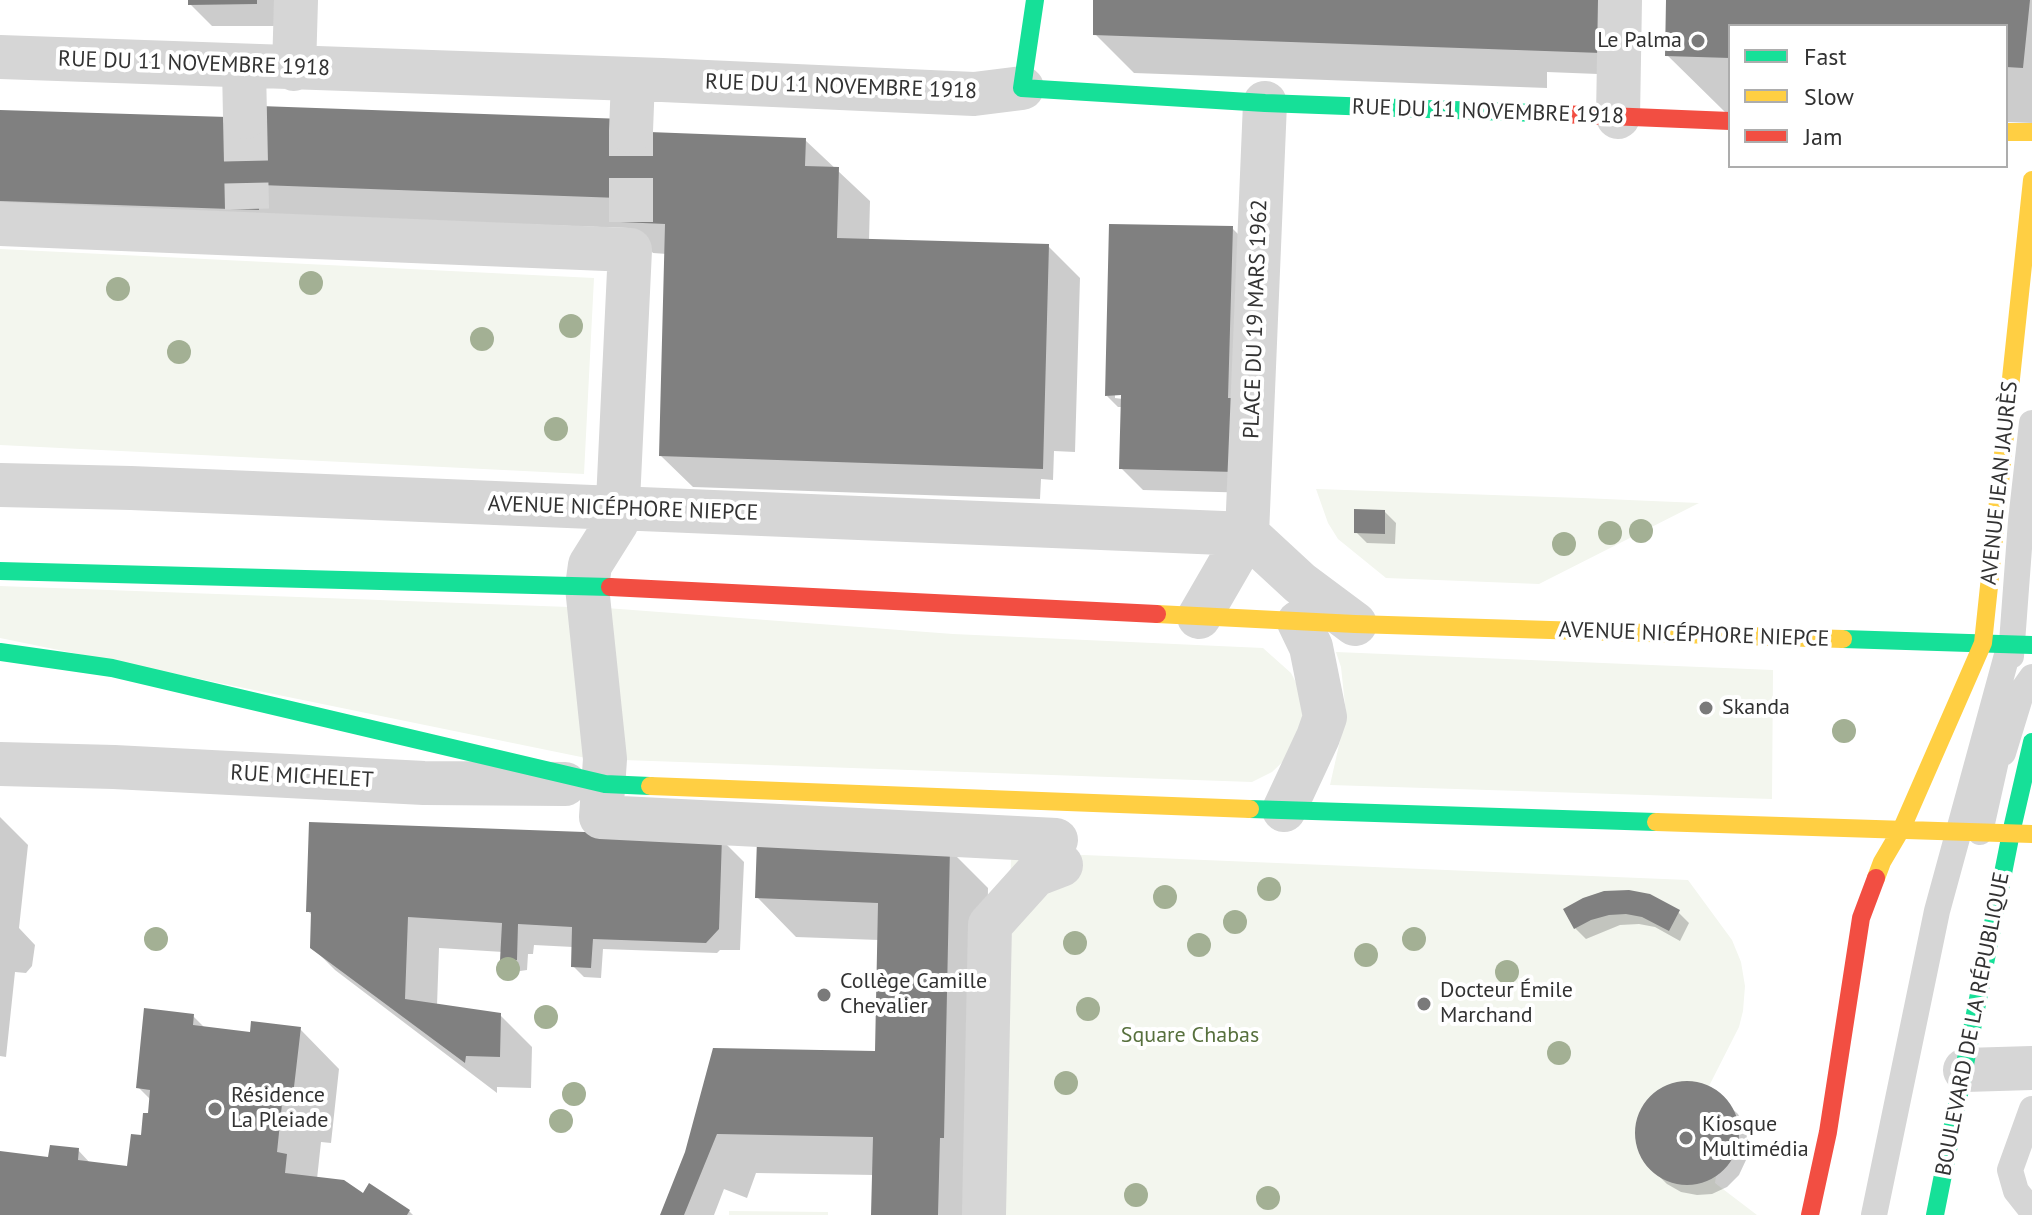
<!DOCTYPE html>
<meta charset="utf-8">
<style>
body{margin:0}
#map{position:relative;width:2032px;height:1215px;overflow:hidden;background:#fff;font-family:"PT Sans",sans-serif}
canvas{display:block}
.legend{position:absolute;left:1728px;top:24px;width:280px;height:144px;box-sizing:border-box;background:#fff;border:2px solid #adadad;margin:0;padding:10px 14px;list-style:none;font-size:24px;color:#323232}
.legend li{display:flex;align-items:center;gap:16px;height:40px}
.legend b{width:40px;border:2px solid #adadad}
</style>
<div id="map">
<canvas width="2032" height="1215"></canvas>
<ul class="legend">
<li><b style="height:10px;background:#16e098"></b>Fast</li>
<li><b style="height:10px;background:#ffcf43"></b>Slow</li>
<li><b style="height:10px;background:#f24e42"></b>Jam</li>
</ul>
</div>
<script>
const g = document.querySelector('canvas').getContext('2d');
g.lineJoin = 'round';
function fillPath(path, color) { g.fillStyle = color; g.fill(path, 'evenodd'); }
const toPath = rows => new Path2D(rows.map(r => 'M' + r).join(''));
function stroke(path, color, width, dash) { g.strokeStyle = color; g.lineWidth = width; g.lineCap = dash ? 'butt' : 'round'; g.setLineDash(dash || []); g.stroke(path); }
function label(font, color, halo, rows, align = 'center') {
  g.font = font + ' "PT Sans",sans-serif'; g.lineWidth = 8; g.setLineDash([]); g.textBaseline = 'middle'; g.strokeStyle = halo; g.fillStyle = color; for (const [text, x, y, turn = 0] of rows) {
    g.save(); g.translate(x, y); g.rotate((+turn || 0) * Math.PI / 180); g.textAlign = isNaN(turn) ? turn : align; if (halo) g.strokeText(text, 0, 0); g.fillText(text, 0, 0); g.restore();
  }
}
fillPath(toPath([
 [0,249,594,278,584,474,0,445],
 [1316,489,1582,498,1699,503,1539,584,1386,578,1338,539,1328,523],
 [0,586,569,607,586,758,0,638],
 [606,608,953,634,1263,648,1291,673,1303,696,1304,716,1294,751,1272,772,1252,782,623,760],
 [1336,652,1773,670,1772,799,1330,785,1346,714,1341,667],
 [1011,852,1688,880,1732,940,1741,962,1745,986,1743,1011,1739,1027,1709,1086,1727,1100,1735,1115,1739,1132,1736,1148,1728,1164,1716,1176,1715,1183,1757,1215,1005,1215],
 [729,1211,828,1212,828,1215,729,1215]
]), '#f3f6ee');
fillPath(toPath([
 [190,0,278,0,278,26,212,26,190,4],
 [1096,0,1624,0,1623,75,1547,72,1547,88,1134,73,1095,34],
 [1668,0,2032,0,2032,123,2006,122,2006,26,1730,26,1730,113,1725,112,1667,55],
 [0,111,805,140,870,201,869,241,1048,246,1080,278,1075,452,1054,451,1053,480,1041,479,1040,499,693,487,661,456,667,254,653,253,628,228,291,216,0,231],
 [1232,228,1243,239,1256,493,1143,490,1121,468,1123,407,1118,407,1107,396],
 [1115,394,1123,395,1123,399,1115,398],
 [1385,512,1396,523,1395,544,1367,543,1356,532],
 [0,817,28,845,19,928,35,945,32,966,26,973,15,972,6,1057,0,1056],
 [721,839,744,862,740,950,720,950,717,953,603,949,601,978,584,977,573,966,573,947,534,945,533,954,528,954,527,970,513,972,502,961,503,952,439,948,437,1006,500,1015,532,1047,531,1088,497,1087,497,1093,335,970,312,947,313,916,308,911],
 [949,849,988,888,983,1176,978,1215,873,1215,874,1175,756,1173,747,1198,724,1189,714,1215,662,1215,686,1155,709,1075,877,1053,879,940,796,937,757,897],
 [1629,892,1678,912,1689,923,1680,941,1655,927,1639,924,1620,925,1586,939,1575,928],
 [193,1016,206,1029,252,1035,300,1029,339,1069,331,1143,321,1142,317,1179,409,1211,413,1215,0,1215,0,1153,50,1159,78,1150,91,1164,128,1168,150,1115,151,1100,138,1087],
 [1693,1083,1713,1091,1738,1114,1745,1128,1749,1144,1746,1160,1739,1175,1727,1187,1712,1194,1697,1195,1681,1192,1667,1184,1655,1172,1644,1159,1638,1145,1636,1128,1641,1113,1649,1099,1662,1090,1677,1084]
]), '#0003');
fillPath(toPath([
 [188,0,257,0,257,4,188,5],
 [1093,0,1602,0,1601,53,1093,35],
 [1666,0,2030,0,2023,68,2006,67,2006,26,1730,26,1730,58,1665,56],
 [260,106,624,119,623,131,806,138,805,166,839,167,837,238,1049,244,1043,469,659,456,665,224,620,222,619,198,260,185,259,210,0,201,0,110,260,118],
 [1109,224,1233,226,1228,398,1237,398,1235,472,1119,469,1121,395,1105,396],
 [1354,509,1385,510,1385,534,1354,533],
 [309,822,722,837,719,929,706,943,593,939,591,968,571,967,572,927,518,924,517,960,500,961,502,923,408,917,405,999,501,1013,500,1057,466,1056,465,1063,310,948,311,912,306,912],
 [757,840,950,847,944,1138,940,1138,938,1215,871,1215,873,1137,717,1134,684,1215,660,1215,685,1152,713,1048,875,1051,878,903,755,898],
 [1629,890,1650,894,1680,910,1669,931,1642,917,1626,914,1609,915,1591,920,1574,929,1563,909,1583,898,1604,891],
 [144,1008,194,1014,193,1025,250,1032,251,1021,301,1027,292,1104,282,1104,277,1152,287,1154,285,1173,344,1180,363,1193,369,1183,410,1210,407,1215,0,1215,0,1151,48,1157,50,1145,79,1148,78,1160,127,1166,131,1134,141,1135,143,1113,148,1113,150,1090,136,1088],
 '1635 1133a52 52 0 1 1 104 0a52 52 0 1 1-104 0Z'
]), '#808080');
stroke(toPath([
 [245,117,247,209],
 [631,222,631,131]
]), '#d6d6d6', 44, [44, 22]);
stroke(toPath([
 [2011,656,2021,521,2032,423],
 [2003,753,2022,691,2032,677],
 [1980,832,2002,734],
 [2032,1109,2010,1170,2016,1191,2032,1211],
 [1874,1215,1937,911,2010,644]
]), '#d6d6d6', 26);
stroke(toPath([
 [0,57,662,80,974,94,1022,88],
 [244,67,245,117],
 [294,69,296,0],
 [1618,117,1620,0],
 [631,131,633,79],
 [0,224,630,250,617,522,590,565,587,587,605,759,601,817,1056,840],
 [0,485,131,488,1247,534,1300,583,1355,624],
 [1199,617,1247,534,1265,103],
 [0,764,114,767,424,783,565,784],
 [1284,810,1318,737,1325,717,1311,647,1299,622],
 [1965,1070,2032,1068],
 [984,1215,990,925,1035,875,1061,865]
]), '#d6d6d6', 44);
stroke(toPath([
 [1035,0,1022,88,1265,103,1535,113],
 [0,571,610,587],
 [1843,639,2032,645],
 [0,652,112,668,605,784,650,786],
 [1250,809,1656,822],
 [1935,1215,2011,833,2032,742]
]), '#16e098', 18);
stroke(toPath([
 [2006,132,2032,132],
 [1157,614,1355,624,1843,639],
 [650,786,1250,809],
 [1656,822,2032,834],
 [1876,878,1882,862,1902,828,1983,643,2032,180]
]), '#ffcf43', 18);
stroke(toPath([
 [1535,113,1730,121],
 [610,587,1157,614],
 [1810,1215,1828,1132,1861,918,1876,878]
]), '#f24e42', 18);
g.fillStyle = '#a3b094';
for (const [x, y] of [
 [311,283],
 [118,289],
 [571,326],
 [482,339],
 [179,352],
 [556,429],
 [1641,531],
 [1610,533],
 [1564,544],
 [1844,731],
 [1269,889],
 [1165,897],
 [1235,922],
 [156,939],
 [1414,939],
 [1075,943],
 [1199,945],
 [1366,955],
 [508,969],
 [1507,972],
 [1088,1009],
 [546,1017],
 [1559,1053],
 [1066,1083],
 [574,1094],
 [561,1121],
 [1136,1195],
 [1268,1198]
]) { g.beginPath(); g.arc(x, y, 12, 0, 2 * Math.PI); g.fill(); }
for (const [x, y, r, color] of [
 [1698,41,8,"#7a7a7a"],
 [1706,708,8,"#7a7a7a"],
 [824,995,8,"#7a7a7a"],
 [1424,1004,8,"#7a7a7a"],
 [215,1109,8,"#7a7a7a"],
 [1686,1138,8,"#7a7a7a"]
]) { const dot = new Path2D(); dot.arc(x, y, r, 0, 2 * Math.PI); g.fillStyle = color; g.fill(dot); stroke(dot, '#fff', 3); }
label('22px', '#323232', '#fff', [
 ["Le Palma",1682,41,"right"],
 ["Skanda",1722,708],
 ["Collège Camille",840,982],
 ["Chevalier",840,1007],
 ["Docteur Émile",1440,991],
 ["Marchand",1440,1016],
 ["Résidence",231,1096],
 ["La Pleiade",231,1121],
 ["Kiosque",1702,1125],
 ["Multimédia",1702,1150]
], 'left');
label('22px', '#323232', '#fff', [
 ["RUE DU 11 NOVEMBRE 1918",194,64,2],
 ["RUE DU 11 NOVEMBRE 1918",841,87,2],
 ["RUE DU 11 NOVEMBRE 1918",1488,112,2],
 ["PLACE DU 19 MARS 1962",1256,319,-88],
 ["AVENUE JEAN JAURÈS",2000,483,-84],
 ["AVENUE NICÉPHORE NIEPCE",623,509,2],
 ["AVENUE NICÉPHORE NIEPCE",1694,635,2],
 ["RUE MICHELET",302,777,3],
 ["BOULEVARD DE LA RÉPUBLIQUE",1973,1024,-79]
]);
label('22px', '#57703d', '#fff', [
 ["Square Chabas",1190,1036]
]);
</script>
